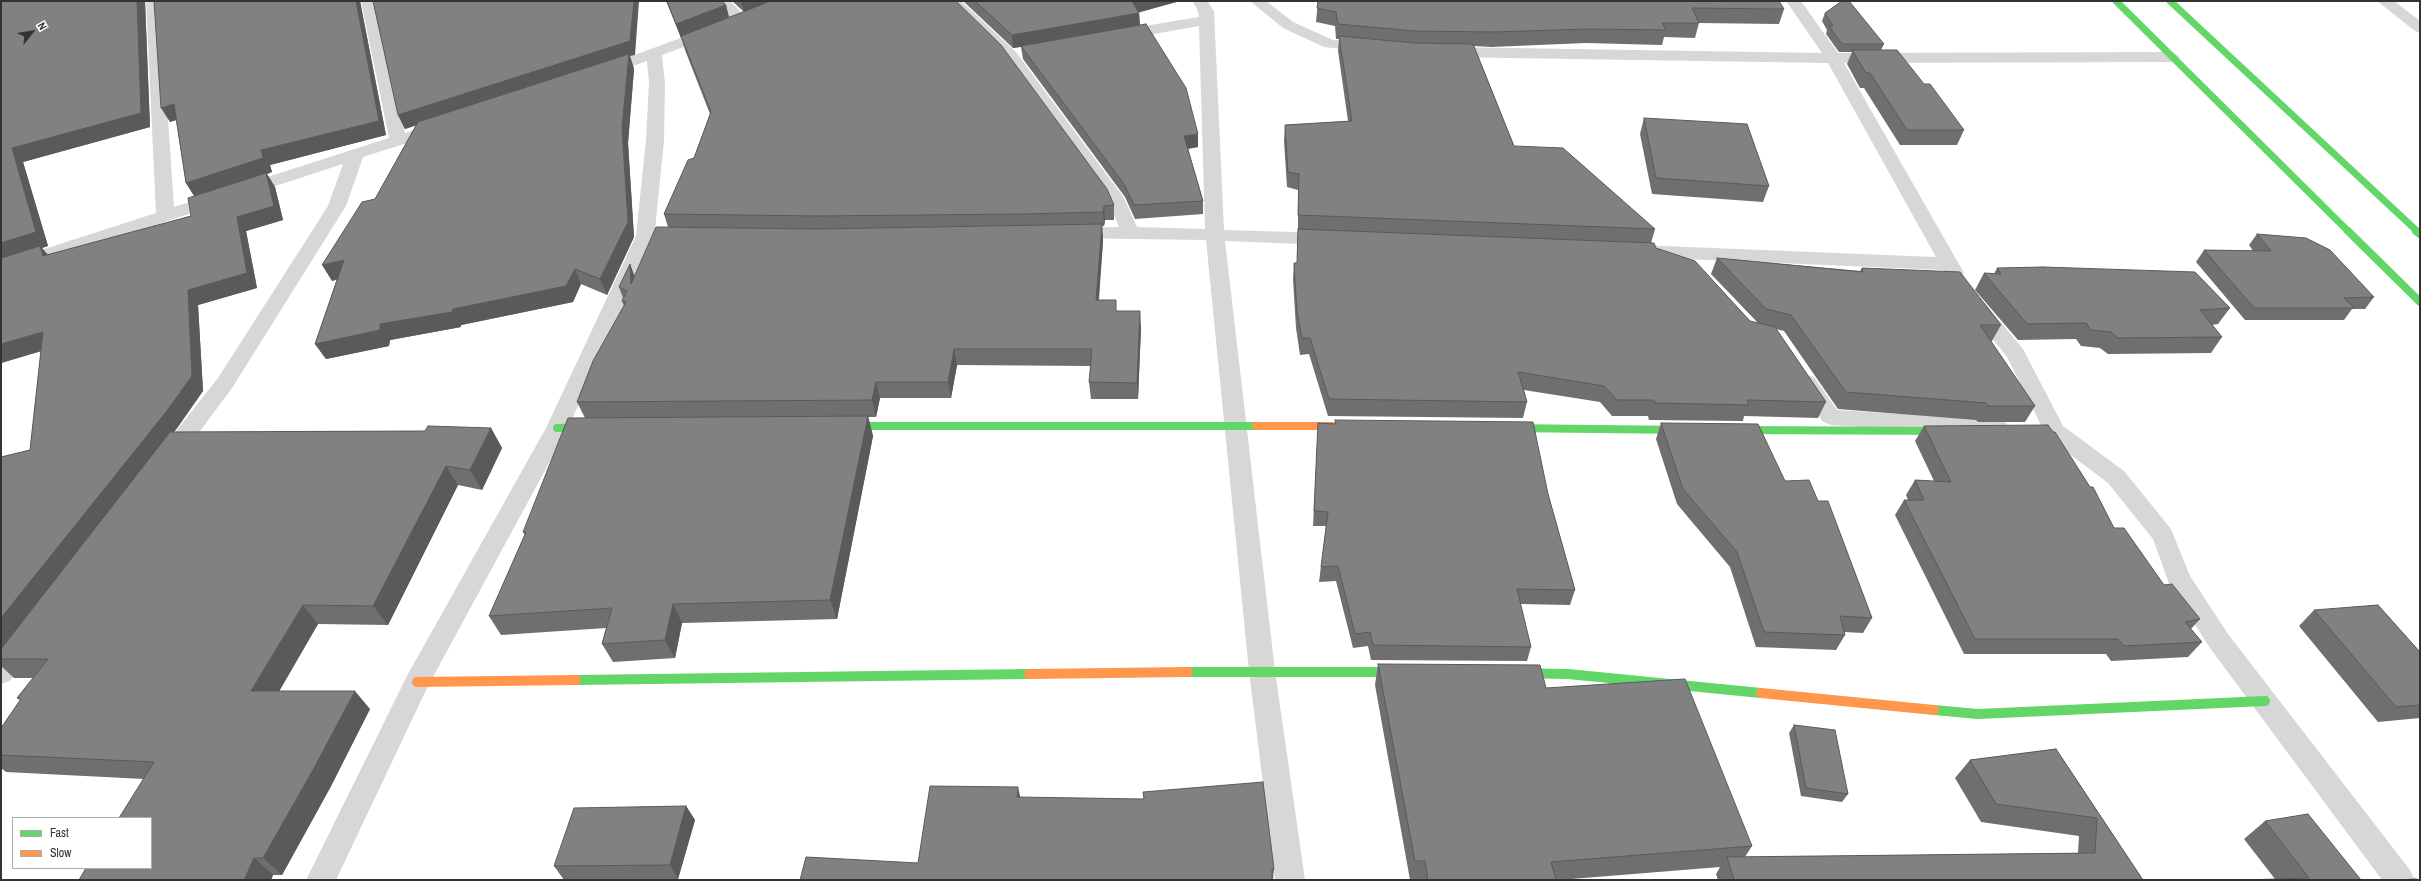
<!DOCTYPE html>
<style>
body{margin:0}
#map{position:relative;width:2421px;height:881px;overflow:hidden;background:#fff;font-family:"Archivo Narrow",sans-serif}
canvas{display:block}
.frame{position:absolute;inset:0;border:2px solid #333;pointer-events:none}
.legend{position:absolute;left:12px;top:817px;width:140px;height:52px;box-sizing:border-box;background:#fff;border:1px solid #adadad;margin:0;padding:5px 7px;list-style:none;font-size:12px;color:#333}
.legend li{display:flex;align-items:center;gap:8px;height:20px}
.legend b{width:20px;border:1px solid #adadad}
.north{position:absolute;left:12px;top:12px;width:40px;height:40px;-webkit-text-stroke:3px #fff;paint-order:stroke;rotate:60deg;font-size:11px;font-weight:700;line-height:16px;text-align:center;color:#333}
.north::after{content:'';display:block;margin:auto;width:14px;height:18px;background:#333;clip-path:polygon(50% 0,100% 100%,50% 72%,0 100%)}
</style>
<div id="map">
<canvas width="2421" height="881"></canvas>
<div class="frame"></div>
<ul class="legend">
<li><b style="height:5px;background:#63d668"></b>Fast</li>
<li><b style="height:5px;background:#ff974d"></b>Slow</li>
</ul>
<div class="north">N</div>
</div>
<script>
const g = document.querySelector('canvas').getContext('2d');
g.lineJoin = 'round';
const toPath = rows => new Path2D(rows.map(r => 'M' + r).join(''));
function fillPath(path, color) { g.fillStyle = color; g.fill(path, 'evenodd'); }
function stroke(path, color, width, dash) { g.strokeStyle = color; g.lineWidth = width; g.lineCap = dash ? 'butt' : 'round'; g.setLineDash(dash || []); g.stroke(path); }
fillPath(toPath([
 [2377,1,2394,1,2420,21,2420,33,2415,31,2377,1]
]), '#d7d7d7');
fillPath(toPath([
 [146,1,160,1,174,207,389,138,361,1,375,1,405,133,439,122,445,123,447,127,445,131,363,157,346,206,232,388,178,461,170,463,162,461,159,455,162,449,218,378,328,206,343,164,1,275,1,263,156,213,146,1],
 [715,1,730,1,750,21,747,24,737,24,715,1],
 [945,1,961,1,1016,52,1124,198,1137,227,1205,229,1199,26,1120,40,1112,35,1120,30,1199,17,1198,11,1193,1,1207,1,1214,11,1224,230,1328,233,1335,235,1337,239,1335,243,1328,245,1225,241,1275,671,1305,880,1275,880,1249,671,1206,240,1066,238,1064,234,1066,230,1073,228,1119,227,1109,202,1004,58,945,1],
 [1250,1,1266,1,1293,22,1333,40,1368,42,1376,47,1368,52,1324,47,1283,28,1250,1],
 [1786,1,1801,1,1838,53,2172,52,2180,57,2172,62,1844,63,1964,273,1961,277,1954,279,1947,277,1943,270,1638,257,1631,255,1629,251,1631,247,1638,245,1936,257,1828,63,1446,57,1438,52,1446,47,1822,53,1786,1],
 [711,27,719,32,716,35,662,55,665,83,664,140,655,230,682,230,689,232,691,236,689,240,682,242,652,242,568,428,427,688,336,880,306,880,408,674,546,428,636,236,646,140,649,83,647,61,602,77,596,75,594,72,596,69,711,27],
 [1978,302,1985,303,2023,349,2063,426,2124,471,2171,529,2190,576,2228,634,2410,870,2415,880,2382,880,2210,648,2170,586,2153,539,2108,483,2047,437,2007,357,1968,308,1971,303,1978,302],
 [1807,375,1814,377,1837,410,1998,420,2006,423,2009,428,2006,433,1998,436,1831,425,1823,422,1796,382,1800,377,1807,375],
 [23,636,32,639,36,646,10,681,1,684,1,654,14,639,23,636]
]), '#d7d7d7');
stroke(toPath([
 [2116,1,2349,232],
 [2170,1,2418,232]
]), '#63d668', 7);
stroke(toPath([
 [2348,231,2420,302],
 [2416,231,2420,234],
 [840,426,1256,426],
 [557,428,594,427],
 [1504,428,1688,430],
 [1732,430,1950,431]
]), '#63d668', 8);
stroke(toPath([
 [1188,672,1407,672],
 [1512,673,1568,674,1761,693],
 [576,680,1029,674],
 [1934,710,1978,714,2265,701]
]), '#63d668', 10);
stroke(toPath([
 [1256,426,1348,426]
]), '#ff974d', 8);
stroke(toPath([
 [1029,674,1188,672],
 [417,682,576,680],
 [1761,693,1934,710]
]), '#ff974d', 10);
fillPath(toPath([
 [1,1,145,1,150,127,23,162,48,246,42,248,48,255,191,216,194,196,186,183,176,120,170,122,154,1,360,1,386,135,270,165,272,172,267,174,275,187,283,220,246,231,257,288,198,305,203,391,174,432,425,431,491,428,502,448,482,490,458,485,388,625,318,624,279,691,370,709,330,788,282,875,273,875,271,880,79,880,144,779,6,772,1,768,1,728,20,700,17,698,34,678,14,678,1,666,1,457,30,450,41,351,1,363],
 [666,1,722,1,726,5,729,17,744,12,732,1,956,1,1114,205,1114,220,1105,220,1104,226,1102,226,1103,241,1099,300,1117,311,1141,328,1138,399,1091,399,1089,382,1091,366,957,365,951,398,880,398,876,417,868,417,873,436,837,619,682,623,675,658,613,662,602,644,606,628,501,635,489,616,525,535,523,532,585,418,577,402,624,306,622,301,623,298,619,287,630,264,634,276,668,227,664,214,694,158,710,114,685,50,681,37,681,38],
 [963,1,1180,1,1139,12,1140,26,1198,147,1188,149,1203,201,1203,214,1135,219,1125,197,1023,59,1021,47,1013,48],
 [1318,1,1784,9,1779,24,1699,23,1695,38,1664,37,1662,45,1586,43,1491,47,1474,46,1514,146,1655,229,1651,243,1656,248,1750,321,1758,323,1711,274,1717,258,1860,271,1862,268,2001,325,1992,341,1991,341,2035,406,2025,422,1978,422,1976,420,1838,409,1784,331,1776,329,1826,402,1818,418,1744,416,1743,421,1649,420,1648,416,1612,416,1600,402,1524,390,1527,402,1523,418,1328,416,1309,354,1300,355,1296,328,1293,279,1294,263,1297,263,1298,231,1298,190,1287,187,1284,141,1285,125,1348,121,1338,51,1339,39,1336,39,1335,26,1316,22],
 [1825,13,1884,44,1881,50,1924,84,1964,130,1957,145,1900,145,1864,88,1860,88,1847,64,1852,52,1839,52,1826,34,1827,30,1822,21],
 [635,55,630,56,634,69,628,143,634,237,607,295,581,284,573,302,461,325,461,327,390,340,389,346,326,359,315,344,337,279,332,281,375,199,416,125,405,129,398,115],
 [1644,118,1769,186,1763,202,1652,194,1640,134],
 [2257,234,2374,297,2365,309,2352,309,2344,320,2245,320,2196,262,2204,250,2253,251,2249,245],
 [1997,268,2230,308,2218,324,2212,325,2222,337,2211,353,2108,354,2100,348,2081,346,2076,339,2018,340,1975,290,1984,273,1994,274],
 [1335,420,1548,494,1575,590,1570,605,1520,604,1531,647,1527,661,1371,660,1368,646,1353,648,1336,581,1319,582,1326,526,1313,526,1318,423,1335,424],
 [1661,423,1785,481,1818,501,1872,618,1863,633,1844,632,1845,635,1836,650,1756,647,1730,567,1677,504,1656,439],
 [1924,426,2114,528,2164,585,2200,619,2191,629,2202,642,2188,657,2111,661,2106,654,1964,654,1895,515,1904,500,1908,500,1906,495,1915,480,1934,481,1915,441],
 [2314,610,2420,652,2420,718,2378,722,2299,626],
 [1378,664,1752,846,1745,857,2078,853,2079,836,1981,822,1955,778,1970,760,2056,749,2143,880,1718,880,1716,874,1720,867,1559,880,1410,880,1375,685],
 [1794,725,1848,794,1842,802,1801,796,1789,733],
 [1020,797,1274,869,1273,880,800,880,918,863],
 [686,806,695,820,678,879,564,880,554,866],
 [2265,821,2361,880,2275,879,2244,839]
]), '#6f6f6f');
fillPath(toPath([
 [137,1,145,1,150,127,23,162,48,246,42,248,52,260,1,261,1,243,12,148],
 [356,1,360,1,386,135,270,165,272,172,267,174,275,187,283,220,246,231,257,288,198,305,203,391,178,427,1,652,1,618,188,290,195,197,186,183,261,150],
 [634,1,639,1,635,55,630,56,634,69,628,143,634,237,607,295,600,279,622,128,628,57,405,129,398,115],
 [741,1,775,1,744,12],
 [1132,1,1180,1,1137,13,1139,13,1140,26,1013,48,1012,35],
 [726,5,729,18,681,38,676,24],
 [174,104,183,118,170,122,161,108],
 [1198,134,1198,147,1185,149,1184,136],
 [1104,206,1105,220,1104,226,1103,212],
 [1102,224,1103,241,1097,317,1096,300],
 [344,260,354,275,332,281,322,265],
 [630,264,636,280,631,284],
 [575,269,581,284,573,302,461,325,461,327,390,340,389,346,326,359,315,344,380,324,453,309],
 [1140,311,1141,328,1138,399,1137,383],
 [43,332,55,347,1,363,1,344],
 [954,349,957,365,951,398,948,382],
 [876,382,880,398,876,417,872,400],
 [868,416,873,436,837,619,830,600],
 [491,428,502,448,482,490,470,470],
 [446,466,458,485,388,625,373,606],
 [673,604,682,623,675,658,665,640],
 [303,605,318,624,269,709,251,691],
 [355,691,370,709,330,788,282,875,263,858],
 [1018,787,1022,805,1017,797],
 [686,806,695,820,678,879,670,865],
 [254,858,273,875,271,880,244,880]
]), '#5a5a5a');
const building = toPath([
 [1,1,137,1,141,113,12,148,36,232,1,243,1,1],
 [154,1,356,1,379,121,261,150,263,158,186,183,174,104,161,108,154,1],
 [373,1,634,1,630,41,398,115,373,1],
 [667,1,722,1,726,5,676,24,667,1],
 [771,1,956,1,1001,45,1107,189,1114,205,1104,206,1103,212,1023,214,818,216,664,214,688,160,694,158,711,112,681,36,771,1],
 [975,1,1132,1,1139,13,1012,35,975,1],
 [1318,1,1779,1,1784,9,1692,8,1699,23,1662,23,1666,30,1590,29,1493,32,1414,31,1338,24,1336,12,1317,8,1318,1],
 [1842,1,1849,1,1884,44,1842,44,1829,26,1833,26,1825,13,1842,1],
 [1146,24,1186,88,1198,134,1184,136,1203,201,1134,205,1124,184,1021,46,1146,24],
 [1339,36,1414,43,1473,44,1514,146,1563,148,1655,229,1298,215,1299,174,1288,172,1285,125,1352,121,1339,36],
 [1852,50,1897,50,1924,84,1930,84,1964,130,1907,130,1870,73,1866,73,1852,50],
 [629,54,622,128,628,222,600,279,575,269,566,286,453,309,452,312,380,324,380,330,315,344,344,260,322,265,362,202,375,199,418,122,629,54],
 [1644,118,1747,124,1769,186,1656,178,1644,118],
 [266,173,274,206,237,217,247,273,188,290,192,376,166,412,1,618,1,457,30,450,43,332,1,344,1,258,40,246,43,256,191,216,188,198,266,173],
 [1102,224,1096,300,1116,300,1116,311,1140,311,1137,383,1089,382,1092,349,954,349,948,382,876,382,872,400,577,402,593,361,626,302,622,301,627,291,619,287,630,264,631,284,656,227,818,229,1102,224],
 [1298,229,1654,243,1656,248,1695,261,1750,321,1775,327,1826,402,1747,400,1749,405,1655,403,1654,400,1617,400,1604,386,1518,372,1527,402,1329,399,1310,338,1302,338,1297,312,1294,263,1297,263,1298,229],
 [2257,234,2306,238,2330,250,2374,297,2344,298,2354,308,2254,308,2204,250,2271,251,2257,234],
 [1717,258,1863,272,1862,268,1960,272,2001,325,1980,325,2035,406,1988,406,1986,403,1846,392,1791,315,1766,309,1717,258],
 [2043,267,2195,272,2230,308,2200,310,2222,337,2118,338,2111,332,2091,330,2086,323,2027,324,1984,273,2001,274,1997,268,2043,267],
 [868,416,830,600,673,604,665,640,602,644,612,608,489,616,526,532,523,532,568,418,868,416],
 [1335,420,1533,422,1548,494,1575,590,1517,589,1531,647,1373,645,1370,632,1355,634,1338,566,1321,567,1328,512,1314,511,1318,423,1336,424,1335,420],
 [1661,423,1758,424,1785,481,1809,480,1818,501,1828,501,1872,618,1840,616,1845,635,1764,632,1737,552,1683,489,1661,423],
 [2048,425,2053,432,2055,432,2090,487,2093,487,2114,528,2124,528,2164,585,2172,584,2200,619,2185,622,2202,642,2124,646,2118,639,1975,639,1904,500,1924,500,1915,480,1951,482,1924,426,2048,425],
 [428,426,491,428,470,470,446,466,373,606,303,605,251,691,355,691,313,770,263,858,254,858,244,880,79,880,86,868,151,868,151,818,119,818,154,762,1,755,1,728,21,699,17,698,48,659,1,659,1,649,170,432,425,431,428,426],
 [2378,605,2420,652,2420,705,2396,707,2314,610,2378,605],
 [1378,664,1540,665,1546,688,1685,679,1752,846,1551,862,1556,880,1428,880,1425,861,1415,861,1378,664],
 [1794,725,1835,730,1848,794,1806,788,1794,725],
 [2056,749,2143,880,1734,880,1727,857,2095,853,2097,818,1996,804,1970,760,2056,749],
 [1263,782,1274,869,1272,869,1272,880,800,880,806,857,918,863,930,786,1018,787,1017,797,1144,799,1143,792,1263,782],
 [686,806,670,865,554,866,574,808,686,806],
 [2308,814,2361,880,2244,880,2309,878,2265,821,2308,814],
 [2416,879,2416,880,2398,880,2416,879]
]);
fillPath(building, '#818181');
stroke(building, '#5a5a5a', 1);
</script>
